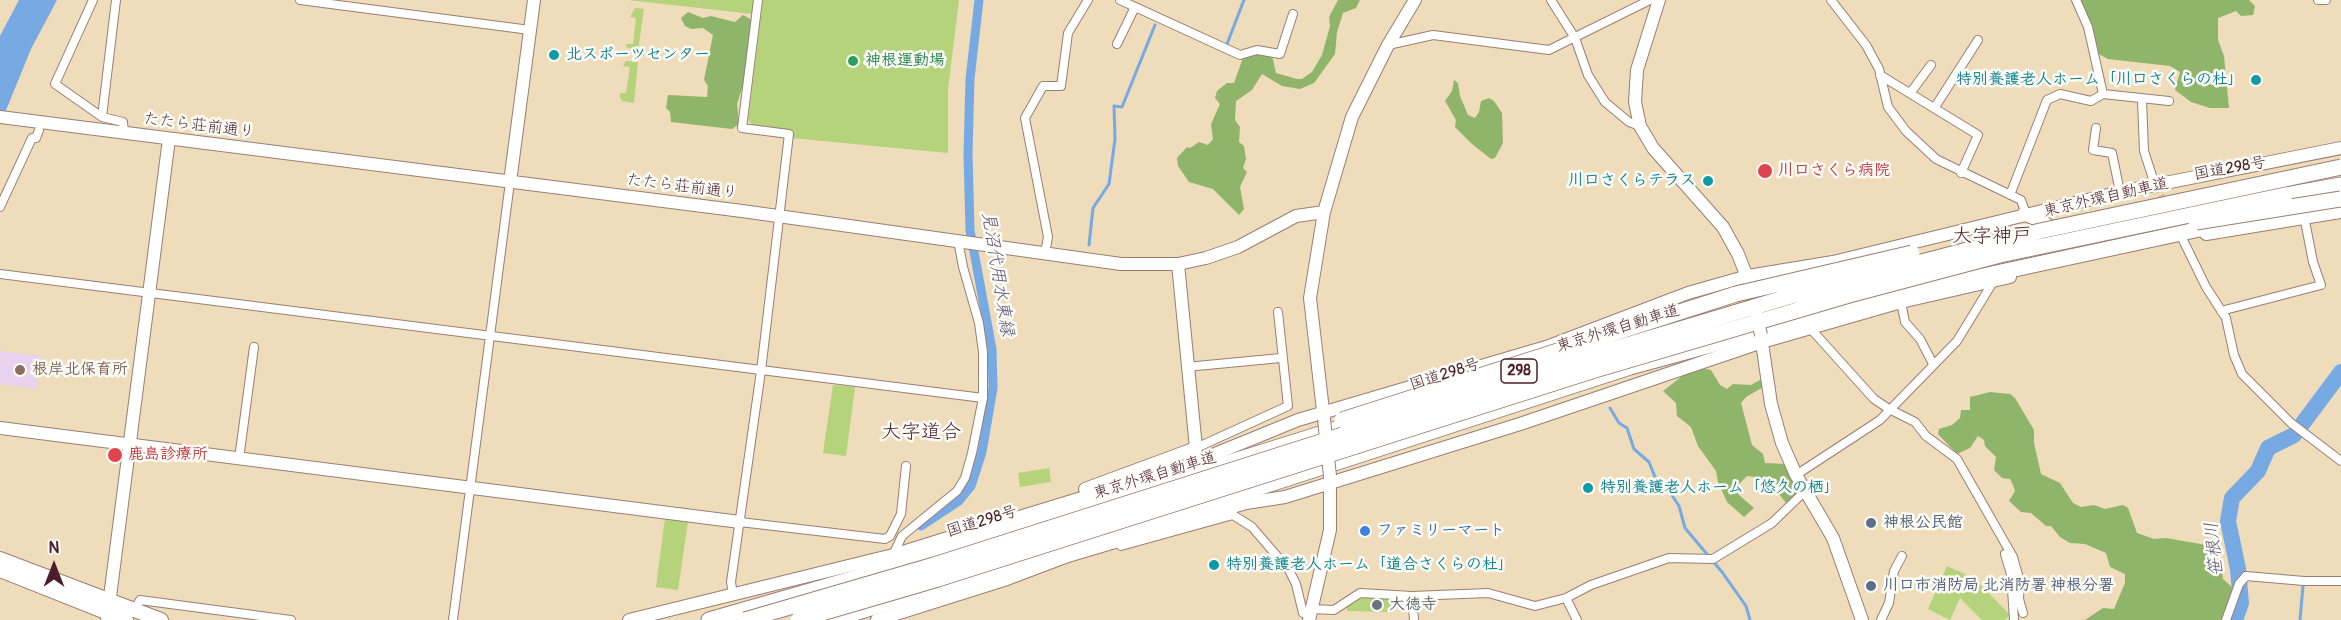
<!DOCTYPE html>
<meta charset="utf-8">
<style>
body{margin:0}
#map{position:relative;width:2341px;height:620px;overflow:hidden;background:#eedcba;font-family:Pangolin,sans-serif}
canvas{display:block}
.north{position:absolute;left:24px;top:536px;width:60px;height:60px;-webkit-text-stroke:4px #fdfcf7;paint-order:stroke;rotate:0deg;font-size:16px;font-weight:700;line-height:24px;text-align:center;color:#4a1f2b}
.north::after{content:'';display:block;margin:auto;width:21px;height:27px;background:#4a1f2b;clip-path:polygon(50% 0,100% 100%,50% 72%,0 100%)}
</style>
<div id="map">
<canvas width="2341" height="620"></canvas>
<div class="north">N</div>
</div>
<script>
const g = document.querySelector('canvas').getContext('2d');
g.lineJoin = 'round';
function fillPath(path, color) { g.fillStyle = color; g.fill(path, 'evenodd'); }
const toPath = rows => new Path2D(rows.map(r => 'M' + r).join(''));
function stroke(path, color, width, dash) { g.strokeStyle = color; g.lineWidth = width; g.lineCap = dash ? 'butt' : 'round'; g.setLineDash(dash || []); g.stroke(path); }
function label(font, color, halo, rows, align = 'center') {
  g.font = font + ' Pangolin,"Klee One",sans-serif'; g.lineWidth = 5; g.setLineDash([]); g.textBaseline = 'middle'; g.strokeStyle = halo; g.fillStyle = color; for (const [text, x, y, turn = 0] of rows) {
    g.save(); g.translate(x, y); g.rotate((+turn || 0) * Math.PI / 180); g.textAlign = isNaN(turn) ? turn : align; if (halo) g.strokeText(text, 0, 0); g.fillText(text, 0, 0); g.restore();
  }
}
fillPath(toPath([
 [0,351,41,356,37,389,0,384]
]), '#e9d2ed');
fillPath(toPath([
 [628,0,754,0,753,14],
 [763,0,959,0,948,89,948,153,792,138,792,131,753,125,748,120],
 [635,8,644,9,638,51,626,47,626,44,633,44,636,18,630,17],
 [626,61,638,62,634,103,622,101,620,97,620,93,626,93,630,67,623,66],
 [833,385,855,387,846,456,823,453],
 [1049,468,1051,482,1020,487,1018,473],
 [665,518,688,521,678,590,656,587],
 [1947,566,1974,578,2010,615,2005,620,1982,620,1960,598,1950,620,1928,609],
 [1366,596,1391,597,1390,612,1347,611,1347,607]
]), '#b4d37b');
fillPath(toPath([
 [1338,0,1360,0,1356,8,1343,13,1337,32,1335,54,1314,83,1300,89,1282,86,1262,74,1252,90,1236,101,1235,120,1240,127,1239,142,1244,146,1246,159,1243,168,1247,172,1240,187,1244,209,1239,215,1213,189,1189,182,1178,166,1177,158,1187,147,1190,148,1199,142,1208,145,1213,139,1211,124,1220,104,1215,98,1217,91,1227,83,1234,83,1243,58,1256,54,1269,55,1273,59,1276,73,1297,79,1302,79,1312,72,1322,55,1330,26,1329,17],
 [2080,0,2249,0,2255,6,2253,15,2241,16,2236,11,2218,18,2218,40,2224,56,2229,108,2210,108,2191,102,2175,90,2180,72,2170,66,2108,59,2097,53],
 [688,12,703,18,711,16,735,22,743,15,752,20,747,73,737,104,739,124,732,129,671,122,670,112,666,108,668,95,707,97,708,86,704,80,713,35,703,28,691,29,685,26,681,18],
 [1454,80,1458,83,1460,96,1468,115,1475,118,1479,112,1481,101,1489,98,1494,101,1502,113,1503,143,1495,158,1491,159,1472,144,1455,127,1456,120,1445,101,1452,91],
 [1706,369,1711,370,1720,385,1727,389,1733,384,1751,385,1760,380,1765,386,1746,397,1741,403,1752,445,1763,454,1765,463,1787,464,1802,491,1787,504,1773,487,1756,477,1747,476,1735,488,1739,495,1754,508,1744,517,1727,502,1718,482,1716,471,1698,446,1691,427,1677,416,1676,403,1663,391,1690,370],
 [1990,392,2010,394,2015,398,2034,430,2034,443,2041,474,2060,483,2073,503,2081,507,2094,505,2105,509,2123,505,2128,508,2137,533,2154,539,2166,538,2218,547,2223,579,2233,588,2222,620,2085,620,2103,608,2114,609,2125,583,2125,574,2110,567,2106,553,2085,544,2070,543,2060,537,2051,526,2046,526,2031,513,2021,512,2009,501,2015,491,2013,485,2010,479,2002,478,1994,470,1996,457,1985,446,1984,440,1978,436,1970,448,1957,454,1938,434,1939,429,1952,425,1960,418,1961,410,1970,410,1970,397]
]), '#8fb56b');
fillPath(toPath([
 [19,0,57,0,31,49,0,125,0,36]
]), '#77aae3');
stroke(toPath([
 [1227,44,1244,0],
 [1089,245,1093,208,1109,184,1115,139,1114,106,1122,107,1155,25],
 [1610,408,1619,423,1627,428,1634,449,1649,462,1655,477,1666,486,1679,506,1685,528,1722,572,1746,606,1750,620],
 [2300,620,2303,586]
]), '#77aae3', 3);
stroke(toPath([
 [921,526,959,501,971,486,982,452,993,388,992,349,970,230,968,154,970,79,979,0]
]), '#77aae3', 9);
stroke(toPath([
 [2235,620,2241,603,2238,569,2228,521,2232,498,2258,471,2268,448,2294,435,2341,372]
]), '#77aae3', 16);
stroke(toPath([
 [2155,185,2173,222]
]), '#cdb69d', 8, [8, 4]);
const street = toPath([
 [93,0,55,84,102,117,123,122,124,133],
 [300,0,530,30],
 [1120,0,1240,55,1257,50,1280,54,1293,14],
 [1551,0,1575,38,1588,75,1605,102,1629,122,1640,126],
 [1831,0,1866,45,1879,69,1888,107,1906,131,1936,159,2021,200,2026,214],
 [2076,0,2088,27,2103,94],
 [2318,0,2326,0],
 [1117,44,1135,7],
 [1388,45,1433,35,1549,50,1650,0],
 [1880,75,1978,135,1961,173],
 [1911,92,1931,65],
 [2142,100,2144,151,2155,185],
 [1935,107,1978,40],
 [102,117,116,0],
 [2096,128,2093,150,2112,153,2120,192],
 [2010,195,2047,100,2060,94,2091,101,2103,94,2169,101],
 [0,207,32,138,36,138,39,130],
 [2182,238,2206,287,2226,318,2234,355,2242,374,2291,423,2341,461],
 [1045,253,1048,237,1025,118,1043,86,1061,86,1068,33,1088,0],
 [0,274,983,398],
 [1901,302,1905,322,1920,339,1933,364],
 [2221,311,2321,285,2313,262,2304,216],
 [1810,328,1874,399,1889,409,1915,422,1926,436,1957,459,2013,557,2020,582,2019,599,2023,613],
 [1186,367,1281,358],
 [1197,453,1196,448,1288,406,1278,312],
 [239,459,254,347],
 [1796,475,1880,420,1957,341,1993,282],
 [740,522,885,539,890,536,901,514,906,466],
 [1121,546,1233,515,1252,527,1289,570,1296,584,1303,613,1310,616],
 [2010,552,2005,554,2011,574,2014,620],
 [893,555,902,536,957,491,965,478,972,453,983,398,983,352,979,323,963,267,958,240],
 [733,595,731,582,761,371,789,134,742,128,758,0],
 [1412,596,1414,620],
 [1566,598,1577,620],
 [1312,609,1334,610,1360,593,1412,596,1488,593,1535,606,1566,598,1591,585,1669,558,1713,559,1772,523,1805,491],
 [134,610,140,600,291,620],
 [453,620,510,182],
 [1881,620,1889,603,1894,571,1902,556],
 [2226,620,2239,584,2246,576,2304,581,2341,581]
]);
const secondary = toPath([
 [1659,0,1637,70,1635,102,1640,126,1653,148,1723,227,1738,254,1749,282],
 [0,117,742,211,1121,264,1178,264,1206,258,1238,247,1296,216,1324,212],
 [510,182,534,0],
 [2023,214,2047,224],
 [2206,234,2341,212],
 [1761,336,1771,404,1782,443,1796,475,1833,538,1862,620],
 [1324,419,1310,298,1324,212,1352,117,1388,45,1415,0],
 [0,428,740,522],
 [1085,489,1196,448,1178,264],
 [990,526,1183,467,1298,420,1546,347,1688,293,1748,276,1833,262,2120,192,2341,148],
 [107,620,169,139],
 [629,620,893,555,996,523],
 [877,620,1007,579,1068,556,1246,503,1285,497,1520,424,1762,342,1901,302,2010,277],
 [1309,620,1330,530,1330,477]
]);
const primary = toPath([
 [0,559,161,620],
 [0,570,126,620]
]);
const highway = toPath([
 [2285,195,2341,185],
 [1601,345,1656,329],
 [709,620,932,556,1358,422],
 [832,620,1233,496,1630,367,1890,296,2218,225]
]);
stroke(street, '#9c7e72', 10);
stroke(secondary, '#9c7e72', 14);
stroke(primary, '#9c7e72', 16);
stroke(highway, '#9c7e72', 17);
stroke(street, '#fff', 8);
stroke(secondary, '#fff', 12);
stroke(primary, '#fff', 14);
stroke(highway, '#fff', 15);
const secondaryBridge = toPath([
 [1756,313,1761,335],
 [1324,419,1330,476]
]);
const highwayBridge = toPath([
 [2196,222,2341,199],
 [1342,420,1736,294,1912,253],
 [745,620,934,565,1594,355,1784,298,2040,231,2341,167],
 [798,620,938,579,1595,370,1849,295,2000,255,2285,195]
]);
stroke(secondaryBridge, '#9c7e72', 14, []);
stroke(highwayBridge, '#9c7e72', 17, []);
stroke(secondaryBridge, '#fff', 12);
stroke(highwayBridge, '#fff', 15);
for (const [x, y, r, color] of [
 [554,55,6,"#0f9aa8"],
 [853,61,6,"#2e9e5b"],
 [2256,80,6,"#0f9aa8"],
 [1765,171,8,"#e0444e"],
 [1708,181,6,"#0f9aa8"],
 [20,370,6,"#8d6e63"],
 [115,455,8,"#e0444e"],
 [1588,488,6,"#0f9aa8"],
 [1871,523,6,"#5c6f8a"],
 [1365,531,6,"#3f7fe0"],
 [1214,565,6,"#0f9aa8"],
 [1871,586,6,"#5c6f8a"],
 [1377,605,6,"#6b7280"]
]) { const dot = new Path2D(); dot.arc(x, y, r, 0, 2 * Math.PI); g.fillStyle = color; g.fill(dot); stroke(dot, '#fdfcf7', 2); }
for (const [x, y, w] of [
 [1519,371,36]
]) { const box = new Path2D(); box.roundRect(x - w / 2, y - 12, w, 24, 4.5); g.fillStyle = '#fdfcf7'; g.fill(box); stroke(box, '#4a1f2b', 1.5); }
label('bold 15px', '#4a1f2b', null, [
 ["298",1519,371]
]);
label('bold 16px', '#0d838f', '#fdfcf7', [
 ["北スポーツセンター",566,55],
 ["特別養護老人ホーム「川口さくらの杜」",2244,80,"right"],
 ["川口さくらテラス",1696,181,"right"],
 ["特別養護老人ホーム「悠久の栖」",1600,488],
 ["特別養護老人ホーム「道合さくらの杜」",1226,565]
], 'left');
label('bold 16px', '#27864d', '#fdfcf7', [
 ["神根運動場",865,61]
], 'left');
label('16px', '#4a1f2b', '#fdfcf7', [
 ["たたら荘前通り",199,126,7],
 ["国道298号",2230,169,-10],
 ["たたら荘前通り",682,187,7],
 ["東京外環自動車道",2106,198,-13],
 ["東京外環自動車道",1618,329,-17],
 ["国道298号",1445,375,-18],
 ["東京外環自動車道",1155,476,-17],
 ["国道298号",982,522,-17]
]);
label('bold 16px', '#be3a42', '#fdfcf7', [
 ["川口さくら病院",1778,171],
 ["鹿島診療所",128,455]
], 'left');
label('bold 16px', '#785e54', '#fdfcf7', [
 ["根岸北保育所",32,370]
], 'left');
label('bold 16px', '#4e5e75', '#fdfcf7', [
 ["神根公民館",1883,523],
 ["川口市消防局 北消防署 神根分署",1883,586]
], 'left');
label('bold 16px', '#366cbe', '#fdfcf7', [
 ["ファミリーマート",1377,531]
], 'left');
label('bold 16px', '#5b616d', '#fdfcf7', [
 ["大徳寺",1389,605]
], 'left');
label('italic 18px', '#5c5775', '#fdfcf7', [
 ["見沼代用水東縁",997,274,81],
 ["笹根川",2215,549,-96]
]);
label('20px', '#4a1f2b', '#fdfcf7', [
 ["大字神戸",1992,237],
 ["大字道合",921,433]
]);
</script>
